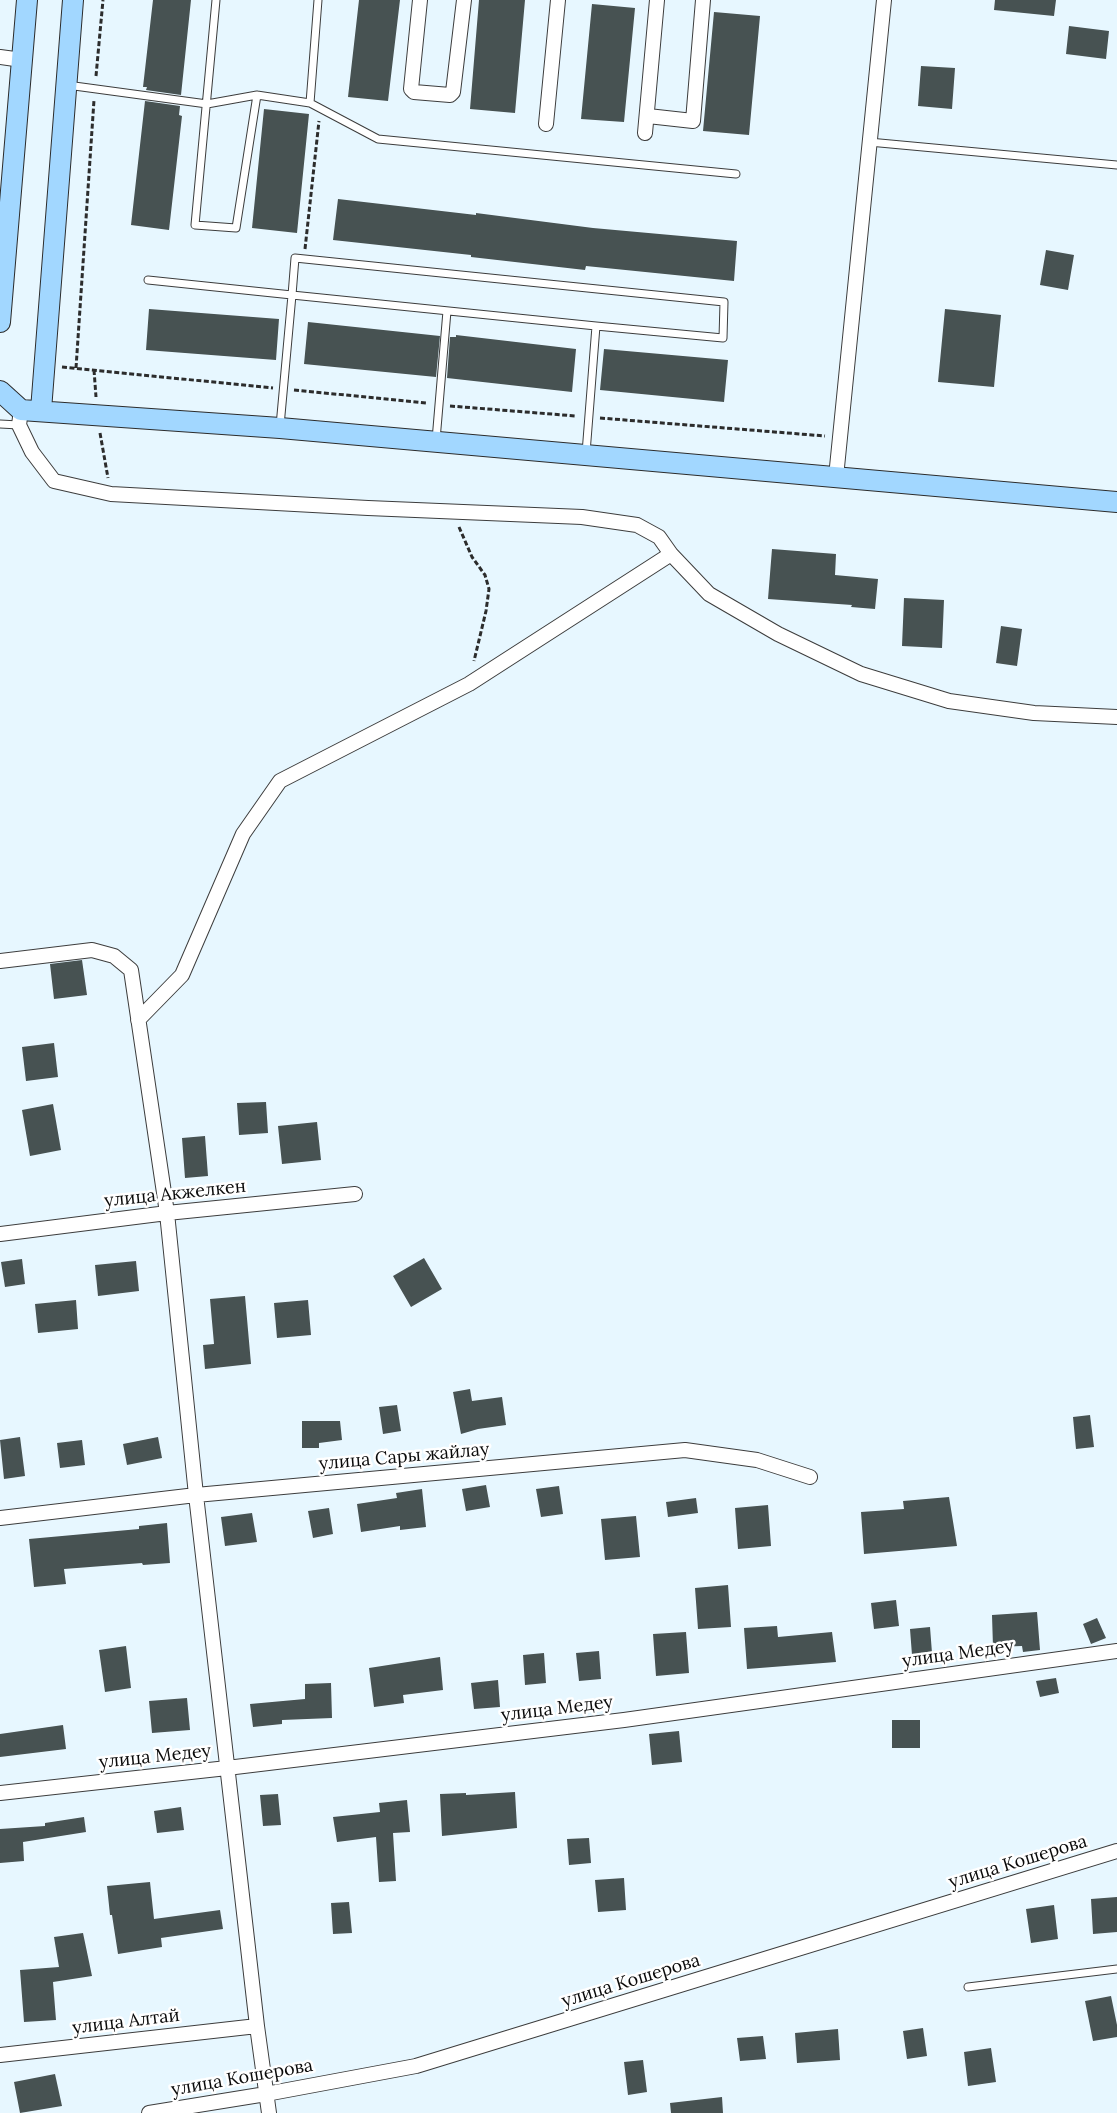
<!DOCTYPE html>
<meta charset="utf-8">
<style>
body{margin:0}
canvas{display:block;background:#e7f7ff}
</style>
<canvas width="1117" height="2113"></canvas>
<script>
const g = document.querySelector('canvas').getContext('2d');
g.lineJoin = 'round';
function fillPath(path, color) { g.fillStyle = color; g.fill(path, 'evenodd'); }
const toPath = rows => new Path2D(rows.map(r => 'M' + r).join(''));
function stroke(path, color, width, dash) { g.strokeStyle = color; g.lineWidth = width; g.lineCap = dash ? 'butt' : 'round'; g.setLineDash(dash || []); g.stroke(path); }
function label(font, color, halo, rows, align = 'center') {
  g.font = font + ' Lora,serif'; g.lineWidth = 5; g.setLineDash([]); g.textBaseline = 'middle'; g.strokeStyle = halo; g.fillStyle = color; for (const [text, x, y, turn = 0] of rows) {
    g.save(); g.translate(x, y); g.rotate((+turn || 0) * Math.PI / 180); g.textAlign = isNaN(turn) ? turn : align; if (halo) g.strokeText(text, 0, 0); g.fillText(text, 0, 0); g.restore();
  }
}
fillPath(toPath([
 [153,0,191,0,181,95,146,90,147,87,143,87],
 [359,0,400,0,388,101,348,97],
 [479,0,525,0,515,113,470,109],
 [995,0,1056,0,1054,16,994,10],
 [592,4,635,8,624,122,581,119],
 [714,12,760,16,749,135,703,131],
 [1069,26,1109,31,1106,59,1066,54],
 [921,66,955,68,952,109,918,106],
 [145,101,180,106,179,115,182,116,169,230,131,225],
 [264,109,309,114,297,233,252,228],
 [338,199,476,215,476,213,593,228,737,241,734,281,586,266,585,270,471,257,471,255,333,240],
 [1046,250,1074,255,1068,290,1040,285],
 [149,309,279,319,276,360,146,350],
 [945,309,1001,315,994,387,938,382],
 [308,322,440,336,436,377,304,364],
 [456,335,576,349,572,392,447,378,450,337,456,337],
 [604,349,728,360,724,402,600,390],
 [772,549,836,554,835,575,878,579,875,609,851,607,852,605,768,599],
 [904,598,944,600,942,648,902,646],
 [1001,626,1022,629,1017,666,996,663],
 [82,960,87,995,54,999,50,964],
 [54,1043,58,1077,26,1081,22,1047],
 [266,1102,268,1133,239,1135,237,1103],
 [53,1104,61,1150,30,1156,22,1110],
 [317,1122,321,1160,282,1164,278,1126],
 [205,1136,208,1176,185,1178,182,1138],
 [424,1258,442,1289,411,1307,393,1276],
 [22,1259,25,1284,5,1287,1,1262],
 [136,1261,139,1291,98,1296,95,1265],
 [245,1296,251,1364,205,1369,203,1345,214,1344,210,1299],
 [76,1300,78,1329,38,1333,35,1304],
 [308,1300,311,1335,277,1338,274,1303],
 [470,1389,472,1401,502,1397,506,1425,478,1429,461,1434,453,1392],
 [397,1405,401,1431,383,1434,379,1407],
 [1090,1415,1094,1447,1076,1449,1073,1417],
 [302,1421,340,1421,342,1440,319,1443,319,1448,302,1448],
 [20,1437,25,1476,4,1479,0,1440],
 [158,1437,162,1458,127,1465,123,1444],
 [82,1440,85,1465,60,1468,57,1443],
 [486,1485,490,1507,466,1511,462,1489],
 [559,1486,563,1514,541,1517,536,1489],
 [422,1489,426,1527,400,1530,400,1526,361,1532,357,1504,397,1498,396,1493],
 [949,1497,957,1546,864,1554,861,1512,904,1509,903,1501],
 [696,1498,698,1513,668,1517,666,1502],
 [768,1505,771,1546,738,1549,735,1508],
 [329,1508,333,1534,313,1538,308,1511],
 [252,1513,257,1542,225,1546,221,1517],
 [636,1516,640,1557,605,1560,601,1519],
 [167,1523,170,1563,143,1565,142,1563,64,1569,66,1584,34,1587,29,1539,139,1529,139,1526],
 [728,1585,731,1627,698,1629,695,1588],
 [896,1600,899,1626,874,1629,871,1603],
 [1037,1612,1040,1650,1023,1652,1022,1646,993,1647,992,1615],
 [1097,1618,1106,1638,1091,1644,1083,1624],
 [777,1626,778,1637,832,1632,836,1662,747,1669,744,1628],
 [930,1627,932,1653,912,1655,910,1629],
 [686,1632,689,1673,656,1676,653,1634],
 [126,1646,131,1688,105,1692,99,1650],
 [599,1651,601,1679,579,1681,576,1653],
 [544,1653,546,1683,525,1685,523,1655],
 [440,1657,443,1690,403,1695,404,1703,374,1707,369,1668],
 [1056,1678,1059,1693,1040,1697,1036,1681],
 [498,1680,500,1707,474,1709,471,1683],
 [331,1683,332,1718,282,1720,282,1724,253,1727,250,1704,305,1699,305,1684],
 [187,1698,190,1730,152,1733,149,1701],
 [892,1720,920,1720,920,1748,892,1748],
 [63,1725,66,1749,0,1757,0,1734],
 [679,1731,682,1762,652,1765,649,1734],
 [515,1792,517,1828,442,1836,440,1794,466,1793,466,1795],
 [278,1794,281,1825,263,1826,260,1795],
 [407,1800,410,1832,393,1833,396,1881,379,1882,376,1837,337,1842,333,1817,380,1812,379,1803],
 [181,1807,184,1830,157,1833,154,1811],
 [84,1817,86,1832,23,1842,24,1861,0,1863,0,1829,45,1826,45,1823],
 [589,1838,591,1863,569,1865,567,1839],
 [624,1878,626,1910,598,1912,595,1880],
 [150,1882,154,1919,220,1910,223,1929,161,1938,162,1947,118,1954,112,1915,110,1915,107,1886],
 [1117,1897,1117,1932,1093,1934,1091,1899],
 [349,1902,352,1933,333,1934,331,1903],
 [1054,1905,1058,1939,1031,1943,1026,1909],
 [83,1933,92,1976,53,1982,56,2020,24,2022,20,1970,59,1967,54,1937],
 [1111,1996,1117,2025,1117,2037,1093,2041,1085,2001],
 [923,2028,927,2056,907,2059,903,2031],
 [838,2029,840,2060,797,2063,795,2033],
 [763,2036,766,2059,740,2061,737,2038],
 [991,2048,996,2082,968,2086,964,2052],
 [643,2060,647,2092,628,2095,624,2062],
 [55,2074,62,2106,20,2113,14,2082],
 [722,2097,723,2113,671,2113,670,2103]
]), '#475252');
const lane = toPath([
 [216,0,195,225,236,228,257,95],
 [67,85,207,104,257,95,310,103,378,139,736,174],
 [310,103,318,0],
 [869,142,1117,165],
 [148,280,292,295,596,326,723,338,724,302,295,258,292,295,280,426],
 [0,424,19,425],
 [436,440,447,311],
 [586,453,596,326],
 [968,1987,1117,1969]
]);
const street = toPath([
 [420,0,411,89,414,92,450,95,453,92,464,0],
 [0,57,22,60],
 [648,116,693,121,703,0],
 [546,124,558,0],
 [645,133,657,0],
 [21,410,19,425,32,452,54,481,111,494,368,508,582,517,637,525,659,537,671,554,709,594,778,634,861,674,949,701,1034,713,1117,717],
 [836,477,884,0],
 [0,961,92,950,114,956,131,970,167,1213,196,1495,257,2026,269,2113],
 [138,1020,182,975,243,834,280,781,469,684,671,554],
 [0,1234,167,1213,355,1194],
 [0,1518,196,1495,685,1450,757,1460,810,1477],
 [0,1793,227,1768,624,1720,1117,1651],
 [0,2055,257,2026],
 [149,2113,266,2094,416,2066,1117,1851]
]);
const secondary = toPath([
 [0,322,27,0],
 [0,391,21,410,280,428,1117,502],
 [41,410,73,0]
]);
stroke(lane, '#3d3d3d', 9);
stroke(street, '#3d3d3d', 16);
stroke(secondary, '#2c2c2c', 22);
stroke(toPath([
 [96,76,103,0],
 [305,249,319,121],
 [62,367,273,388],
 [76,368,94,100],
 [94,370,96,397],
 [294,390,427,403],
 [450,406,576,416],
 [600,418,825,436],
 [100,433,108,478],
 [459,527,472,557,485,575,489,589,486,611,474,661]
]), '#2c2c2c', 3, [5, 2.5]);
stroke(lane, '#fff', 7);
stroke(street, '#fff', 14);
stroke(secondary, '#a2d7ff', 20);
label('18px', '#0a0a0a', '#fff', [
 ["улица Акжелкен",175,1194,-6],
 ["улица Сары жайлау",404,1457,-5],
 ["улица Медеу",958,1654,-8],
 ["улица Медеу",557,1709,-7],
 ["улица Медеу",155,1757,-6],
 ["улица Кошерова",1018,1862,-17],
 ["улица Кошерова",631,1981,-17],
 ["улица Алтай",126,2022,-7],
 ["улица Кошерова",242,2078,-10]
]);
</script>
